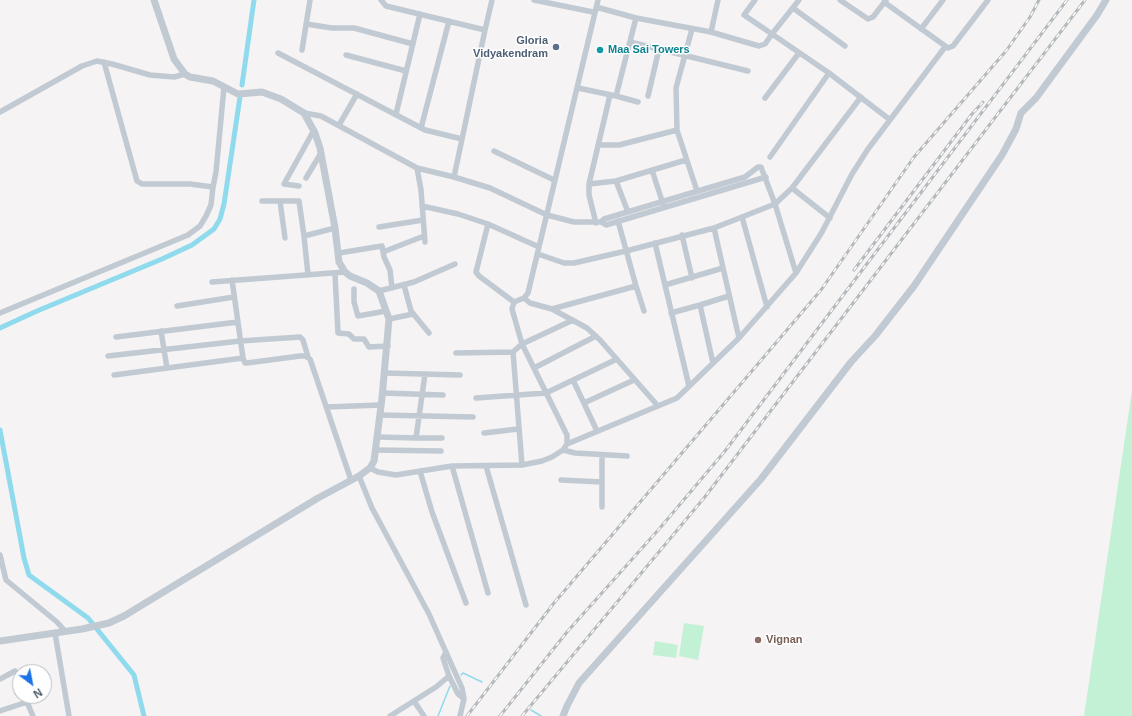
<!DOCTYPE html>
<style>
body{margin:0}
#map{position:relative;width:1132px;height:716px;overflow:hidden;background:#f5f3f3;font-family:Arial,sans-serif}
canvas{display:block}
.north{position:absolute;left:12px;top:664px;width:40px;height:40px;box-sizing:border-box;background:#fff;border:1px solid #b7bbc0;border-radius:50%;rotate:148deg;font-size:11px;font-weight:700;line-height:16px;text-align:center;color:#4a5661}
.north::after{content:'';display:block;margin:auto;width:14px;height:18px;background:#1a73e8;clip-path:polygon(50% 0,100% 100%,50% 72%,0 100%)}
</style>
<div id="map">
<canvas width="1132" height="716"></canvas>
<div class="north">N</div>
</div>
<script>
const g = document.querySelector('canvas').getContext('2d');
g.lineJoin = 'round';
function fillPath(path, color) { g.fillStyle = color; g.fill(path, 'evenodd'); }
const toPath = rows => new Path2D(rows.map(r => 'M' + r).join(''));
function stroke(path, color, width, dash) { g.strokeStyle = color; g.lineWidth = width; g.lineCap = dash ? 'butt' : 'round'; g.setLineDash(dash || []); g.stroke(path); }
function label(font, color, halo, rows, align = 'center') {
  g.font = font + ' Arial,sans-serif'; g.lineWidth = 3; g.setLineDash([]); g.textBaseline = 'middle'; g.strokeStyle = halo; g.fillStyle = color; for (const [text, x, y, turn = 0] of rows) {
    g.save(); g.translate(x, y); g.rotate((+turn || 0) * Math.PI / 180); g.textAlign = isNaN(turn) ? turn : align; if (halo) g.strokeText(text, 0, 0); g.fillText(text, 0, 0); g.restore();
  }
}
fillPath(toPath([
 [1132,390,1132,716,1084,716],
 [684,623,704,626,698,660,679,656],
 [655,641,678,645,676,658,653,655]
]), '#c3f1d5');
stroke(toPath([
 [461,675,463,673,482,682],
 [531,710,541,716],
 [438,716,450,686]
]), '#90daee', 1.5);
stroke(toPath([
 [242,85,254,0],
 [0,328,37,311,162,259,192,245,214,229,220,219,224,204,240,97],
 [0,430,24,558,29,575,88,618,134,675,144,716]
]), '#90daee', 5);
stroke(toPath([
 [381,0,386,6,485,30,454,177],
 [534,0,593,12],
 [755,0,744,15,772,34,799,0],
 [840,0,868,19,873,17,886,0],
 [884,2,948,48,953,46,988,0],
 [596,7,636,18,711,32,759,46,765,44,772,34,829,73,770,157],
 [793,8,845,46],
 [306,24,332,28,354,28,413,44],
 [921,29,943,0],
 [485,30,492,0],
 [711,32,718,0],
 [630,42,748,71],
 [302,50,310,0],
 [278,53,425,130,462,139],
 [346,55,406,71],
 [829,73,889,119],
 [578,88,616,96,636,18],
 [616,96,638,102],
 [648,96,659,49],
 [765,98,799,53],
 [0,112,82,66,97,61,112,64,150,75,174,77,185,74],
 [304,113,321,116,417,168,454,177,490,188,547,215,574,222,601,222,604,219,745,177,758,167,761,167,775,204,796,273,739,338,677,398,567,444],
 [396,114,420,14],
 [339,125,357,94],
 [421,128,449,21],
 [677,130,676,88,692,29],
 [598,145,619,145,677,130,697,191],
 [494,151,554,180],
 [417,168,421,190,425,242],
 [652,170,663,204],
 [306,178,321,153],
 [616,181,628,212],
 [589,184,616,181,686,160],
 [299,186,284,184,314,130],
 [213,187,216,172,224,87],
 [792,188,830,218],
 [262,201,299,201,304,236,335,228],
 [280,201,285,238],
 [422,206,458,214,488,224,539,247],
 [742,217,767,307],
 [601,222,606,225,766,177],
 [596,223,589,195,589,184,610,95],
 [488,224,476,272,479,276,514,302],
 [379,227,423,220],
 [714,228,739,338],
 [682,235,692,278],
 [304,236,308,275],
 [655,243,689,386],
 [383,252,424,236],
 [339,253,382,246,384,257,390,270,392,288],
 [538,254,564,263,574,263,626,251,714,228,775,204,792,188,861,97],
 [796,273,822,232,852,174,868,149,945,47],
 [335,274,338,333,349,334,354,339,364,339,369,347,388,346],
 [212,282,345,272],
 [404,285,411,311,429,333],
 [665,285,723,268],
 [636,286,644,311],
 [354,289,354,302,358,316,386,311],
 [379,291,414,282,455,264],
 [524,298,530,303,552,309,587,328,600,340,658,406],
 [177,306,234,297],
 [552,309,636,286,618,221],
 [0,313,188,235,200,226,206,216,211,205,213,187,190,184,142,184,137,181,104,62],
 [671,313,700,305],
 [389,319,413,314],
 [161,331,167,368],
 [116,337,238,322],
 [456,353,513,352],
 [108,356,240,341,300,337,303,340,308,357],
 [243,358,245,363,247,363,300,356,305,356,310,359,351,480],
 [713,363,700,305,729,296],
 [534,368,596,336],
 [385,373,460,375],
 [114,375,243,358,232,280],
 [573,380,597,431],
 [383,393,443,395],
 [476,398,546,393,617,359],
 [584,403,634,380],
 [326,407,381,405],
 [380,415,473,417],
 [484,433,518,429],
 [378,437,416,438,425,374],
 [416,438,442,438],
 [376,450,441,451],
 [563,450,575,453,627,456],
 [522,465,513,352,522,344,573,320],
 [452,466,488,593],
 [486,466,526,605],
 [370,468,378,472,396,475,452,466,522,465,542,461,552,457,563,450,567,444,567,435,522,344,512,309,514,302,524,298,528,293,598,0],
 [420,471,432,512,466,603],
 [359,476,372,508,429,614,462,688,464,699,460,716],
 [561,480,602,482],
 [602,507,602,455],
 [0,555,6,580,57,622,65,631],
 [55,633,69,716],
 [446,652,443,658,449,676,458,694,464,699],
 [0,679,15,671],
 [414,701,424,716],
 [0,711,27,702,33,716],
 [390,716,436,687,449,676]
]), '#c1cad2', 5.5);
stroke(toPath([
 [0,641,82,629,109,623,124,616,318,498,359,476,370,468,374,461,382,398,389,319,379,291,367,283,350,276,345,272,339,262,335,228,320,148,315,133,304,113,281,99,262,92,238,94,213,81,190,77,185,74,174,59,154,0],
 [563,716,567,706,579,683,761,479,851,362,875,336,914,286,1002,155,1016,129,1021,113,1036,98,1097,15,1106,0]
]), '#c1cad2', 7);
const rail = toPath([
 [854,270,972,114,983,102],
 [467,716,554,603,821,290,914,157,1006,51,1030,17,1039,0],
 [500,716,567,632,660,528,725,451,1067,0],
 [522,716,704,498,1085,0]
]);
stroke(rail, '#b5b8bd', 3);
stroke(rail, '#fff', 1.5, [4.5]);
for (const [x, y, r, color] of [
 [556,47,4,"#5c6f8a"],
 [600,50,4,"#0f9aa8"],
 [758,640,4,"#8d6e63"]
]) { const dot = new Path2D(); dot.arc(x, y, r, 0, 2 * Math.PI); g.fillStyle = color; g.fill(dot); stroke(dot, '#fff', 1.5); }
label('bold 11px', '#4e5e75', '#fff', [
 ["Gloria",548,41],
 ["Vidyakendram",548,54]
], 'right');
label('bold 11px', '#0d838f', '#fff', [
 ["Maa Sai Towers",608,50]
], 'left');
label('bold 11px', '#785e54', '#fff', [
 ["Vignan",766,640]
], 'left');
</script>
